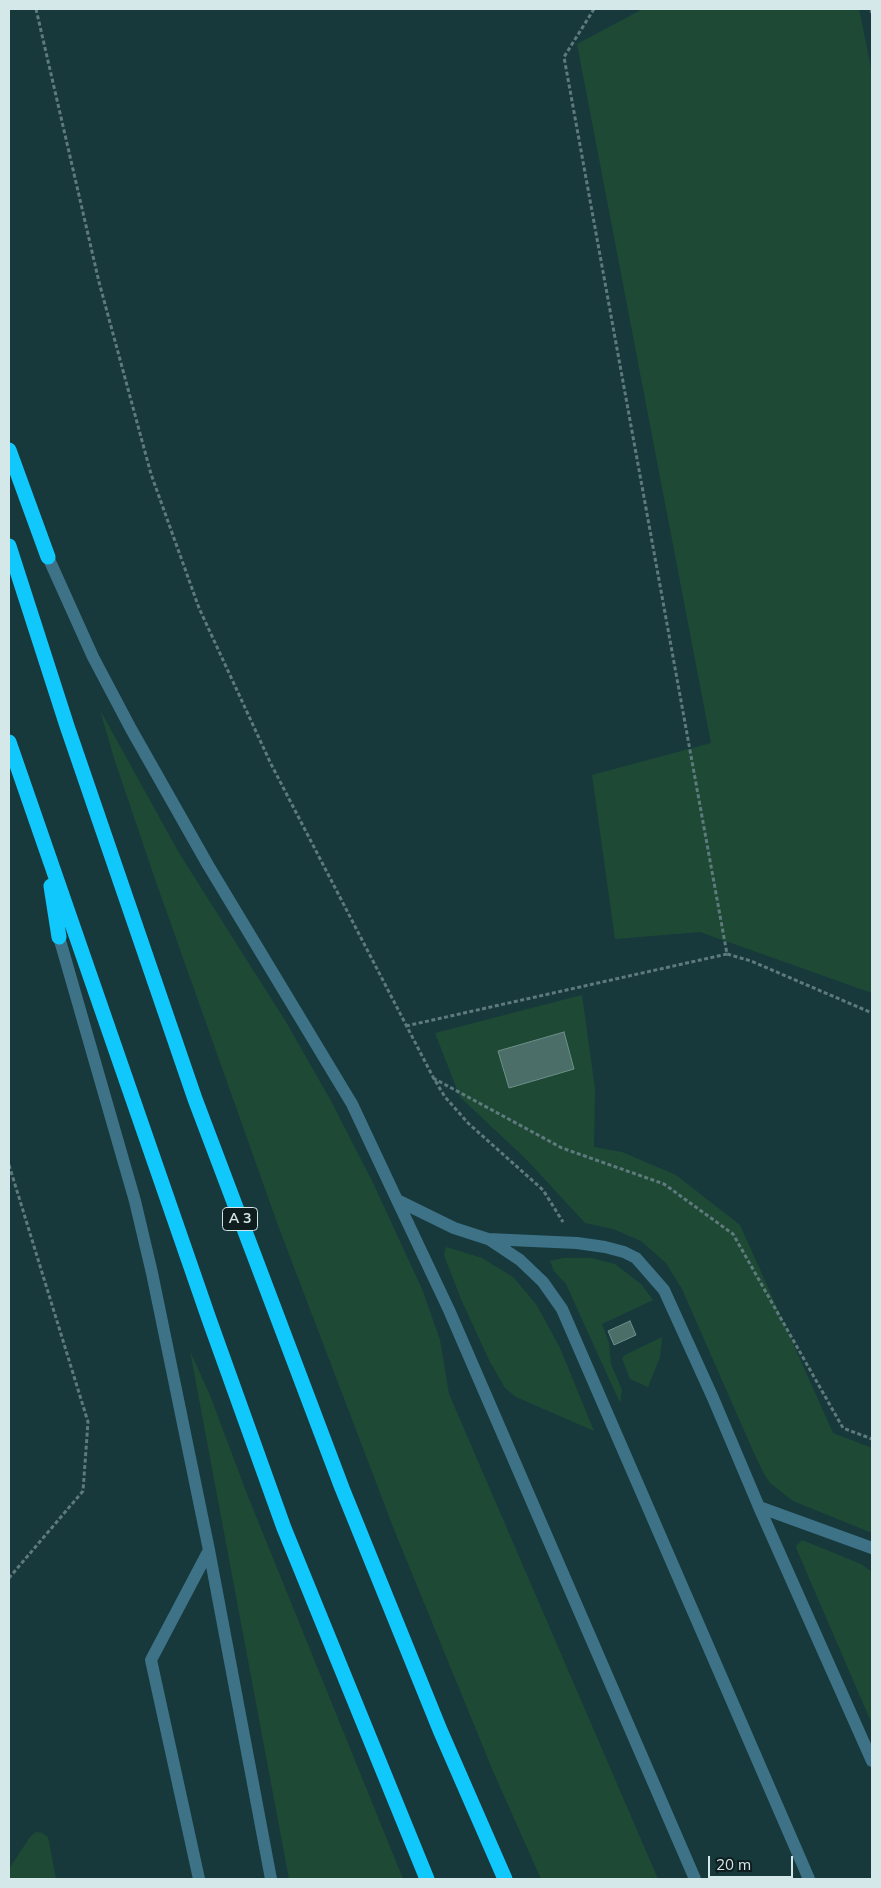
<!DOCTYPE html>
<style>
body{margin:0}
#map{position:relative;width:881px;height:1888px;overflow:hidden;background:#17393c;font-family:Mulish,sans-serif}
canvas{display:block}
.frame{position:absolute;inset:0;border:10px solid #d4e7e9;pointer-events:none}
.scale{position:absolute;left:708px;top:1856px;width:85px;height:22px;box-sizing:border-box;border:2px solid #d4e7e9;border-top:0;padding-left:6px;font-size:15px;line-height:18px;white-space:nowrap;color:#d4e7e9;-webkit-text-stroke:4px #0f1d1f;paint-order:stroke}
</style>
<div id="map">
<canvas width="881" height="1888"></canvas>
<div class="frame"></div>
<div class="scale">20 m</div>
</div>
<script>
const g = document.querySelector('canvas').getContext('2d');
g.lineJoin = 'round';
function fillPath(path, color) { g.fillStyle = color; g.fill(path, 'evenodd'); }
const toPath = rows => new Path2D(rows.map(r => 'M' + r).join(''));
function stroke(path, color, width, dash) { g.strokeStyle = color; g.lineWidth = width; g.lineCap = dash ? 'butt' : 'round'; g.setLineDash(dash || []); g.stroke(path); }
function label(font, color, halo, rows, align = 'center') {
  g.font = font + ' Mulish,sans-serif'; g.lineWidth = 4.5; g.setLineDash([]); g.textBaseline = 'middle'; g.strokeStyle = halo; g.fillStyle = color; for (const [text, x, y, turn = 0] of rows) {
    g.save(); g.translate(x, y); g.rotate((+turn || 0) * Math.PI / 180); g.textAlign = isNaN(turn) ? turn : align; if (halo) g.strokeText(text, 0, 0); g.fillText(text, 0, 0); g.restore();
  }
}
fillPath(toPath([
 [643,9,859,9,872,73,872,993,700,932,615,939,592,775,711,743,577,44],
 [100,710,179,853,286,1022,331,1101,372,1181,422,1289,440,1340,449,1394,658,1879,541,1879,493,1771,395,1532,279,1228,156,882,114,758],
 [582,995,595,1089,594,1147,622,1152,676,1175,740,1225,833,1433,872,1448,872,1533,793,1501,770,1483,763,1472,754,1453,682,1289,666,1263,641,1241,613,1229,585,1223,528,1161,460,1097,435,1033],
 [446,1247,482,1258,513,1277,536,1304,560,1348,594,1431,516,1397,505,1388,489,1360,461,1299,444,1255],
 [563,1258,591,1258,615,1264,641,1284,653,1300,602,1324,609,1343,611,1364,622,1390,620,1403,566,1284,554,1271,550,1261],
 [662,1337,660,1357,648,1387,630,1379,622,1358,625,1355],
 [190,1351,211,1398,247,1494,403,1879,289,1879],
 [802,1540,861,1564,872,1572,872,1724,797,1550,796,1546],
 [36,1832,42,1833,48,1837,56,1879,9,1879,9,1869,30,1837]
]), '#1e4a35');
const building = toPath([
 [564,1032,574,1069,509,1088,498,1051,564,1032],
 [630,1321,636,1335,614,1345,608,1331,630,1321]
]);
fillPath(building, '#4c6e68');
stroke(building, '#6d8f89', 1);
stroke(toPath([
 [36,9,99,282,151,474,199,608,271,764,433,1077,445,1097,468,1123,543,1190,563,1222],
 [594,9,564,57,727,954,751,961,872,1013],
 [871,9,872,15],
 [406,1026,727,954],
 [433,1078,562,1148,664,1184,733,1234,843,1428,872,1439],
 [9,1165,88,1422,83,1491,9,1578]
]), '#5e7a7d', 3, [4, 2.5]);
stroke(toPath([
 [48,557,93,657,131,729,208,865,352,1104,397,1200,454,1228,488,1239,577,1243,605,1247,624,1252,636,1258,664,1290,713,1398,759,1507,872,1548],
 [59,937,135,1201,152,1273,209,1550,271,1879],
 [397,1200,449,1310,695,1879],
 [490,1240,520,1260,543,1282,562,1309,809,1879],
 [759,1507,872,1761],
 [199,1879,151,1660,209,1550]
]), '#3d7287', 12);
stroke(toPath([
 [9,450,48,557],
 [9,546,67,726,195,1099,342,1488,440,1730,505,1879],
 [9,742,209,1319,284,1528,427,1879],
 [51,886,59,937]
]), '#11c8fc', 15);
for (const [x, y, w] of [
 [240,1219,35]
]) { const box = new Path2D(); box.roundRect(x - w / 2, y - 11.5, w, 23, 4); g.fillStyle = '#0f1d1f'; g.fill(box); stroke(box, '#d4e7e9', 1); }
label('bold 14px', '#d4e7e9', null, [
 ["A 3",240,1219]
]);
</script>
